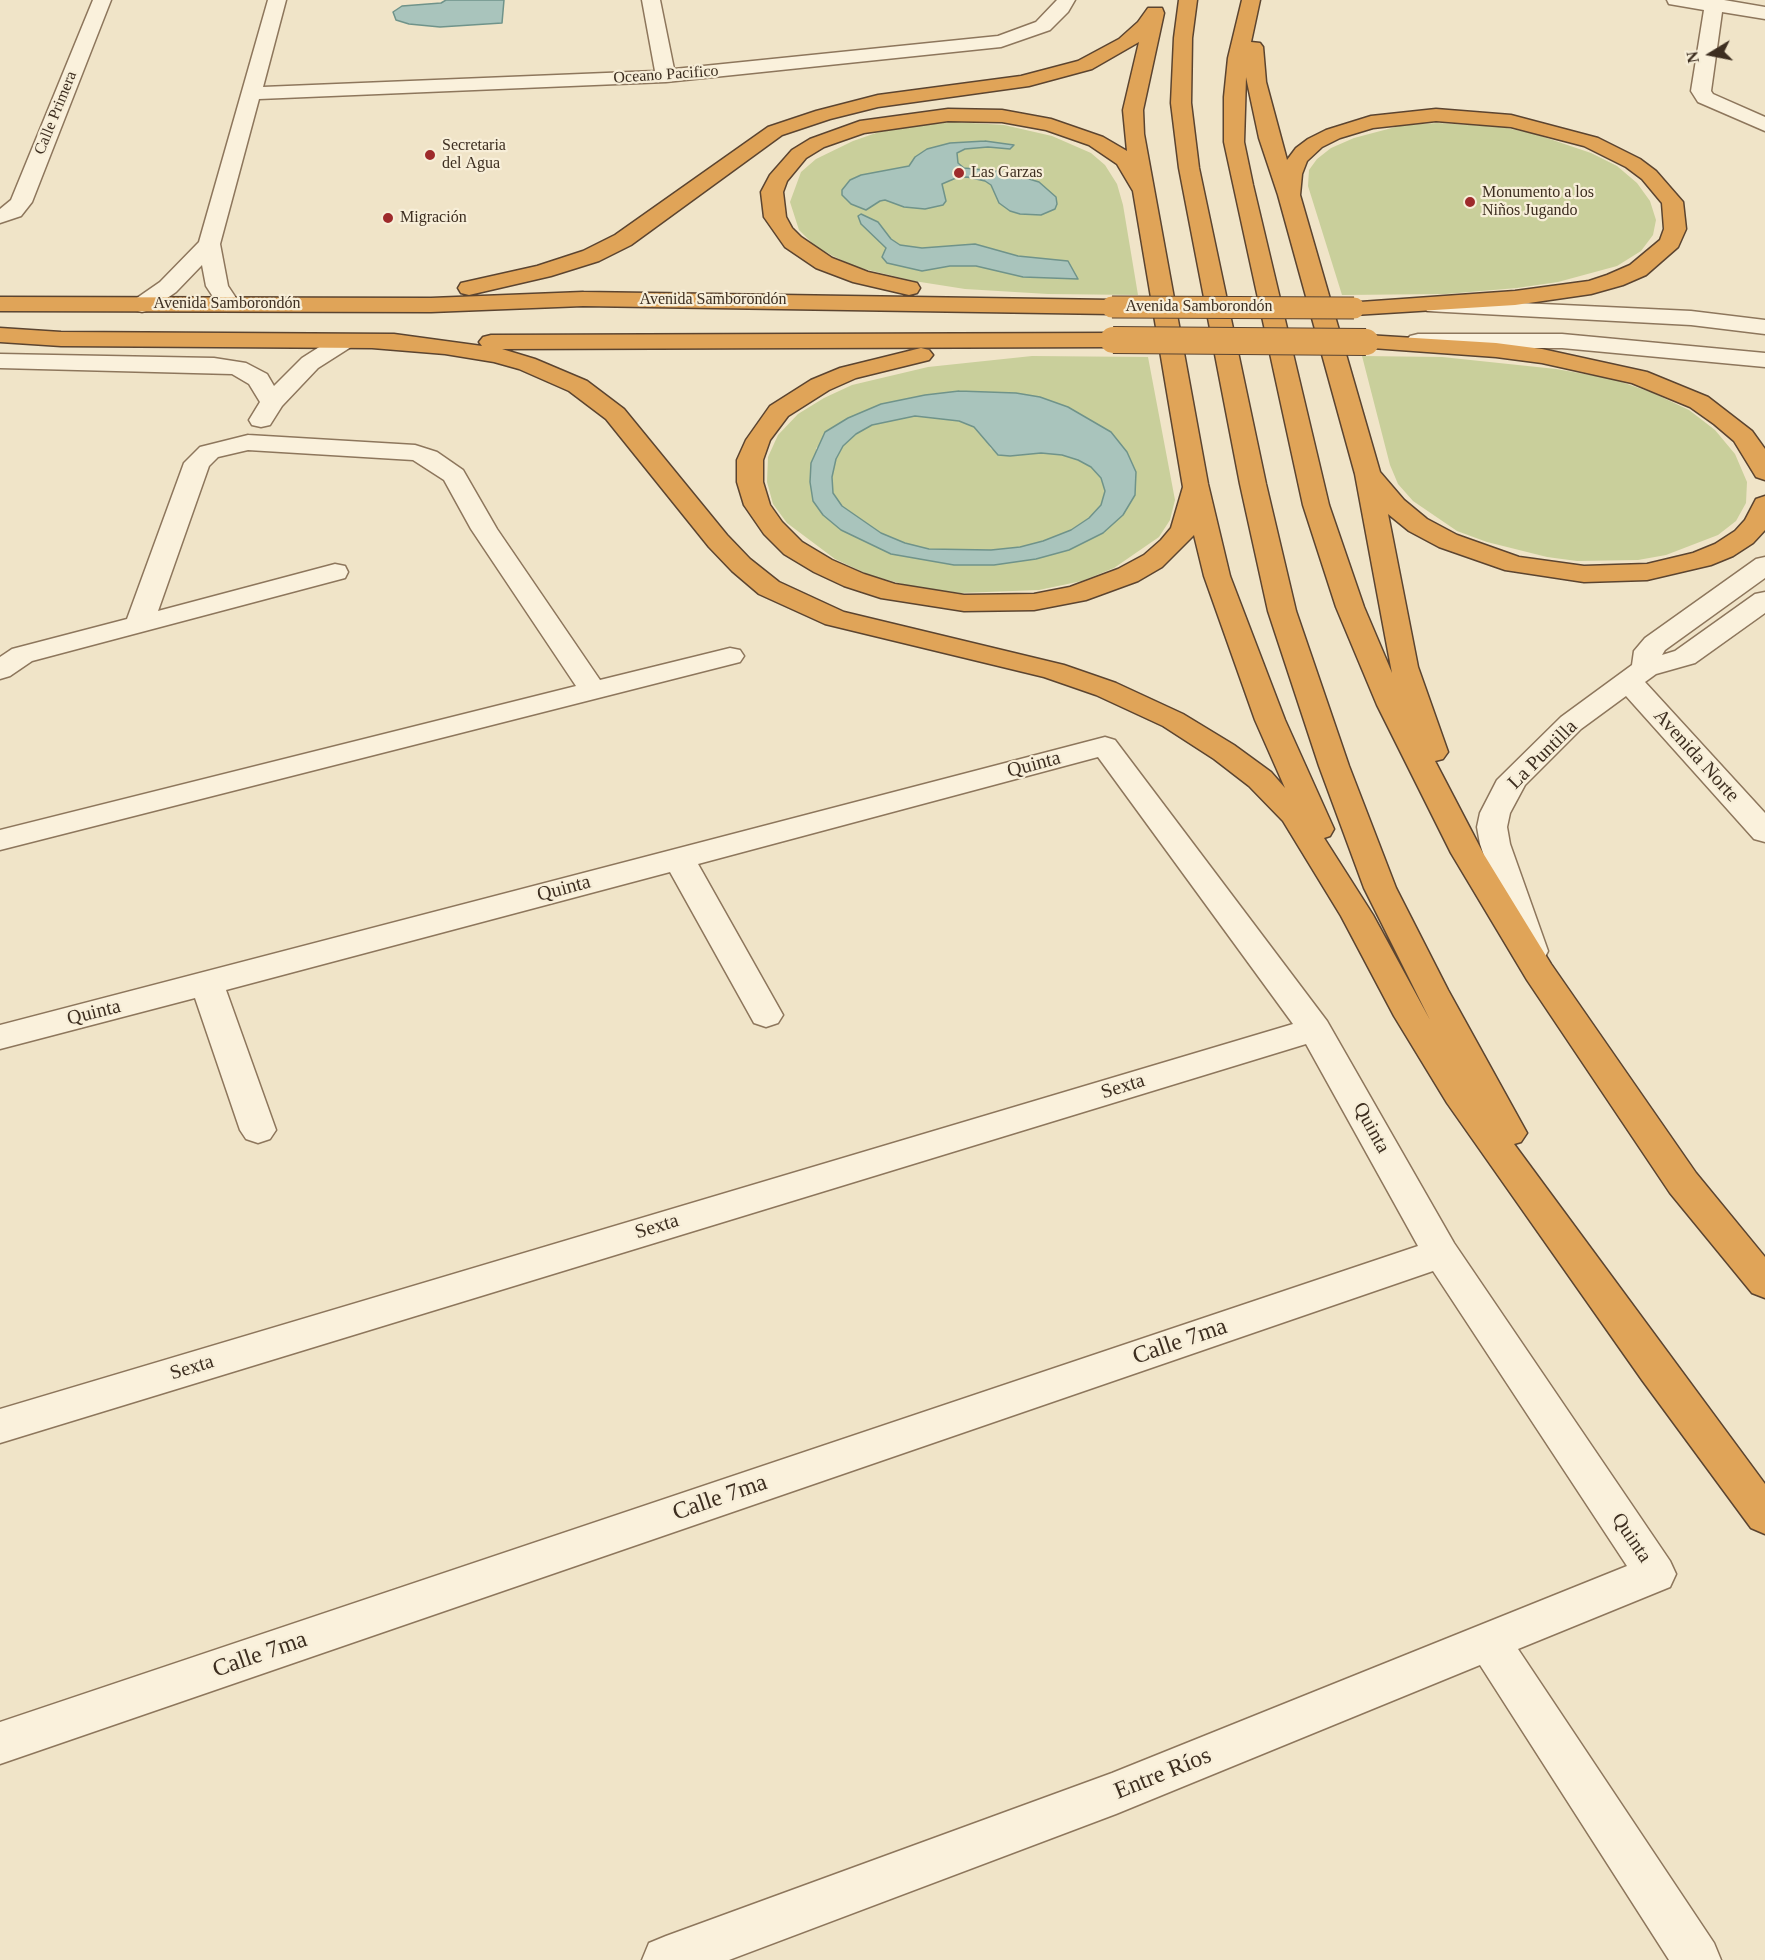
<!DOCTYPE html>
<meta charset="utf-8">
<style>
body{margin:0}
#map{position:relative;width:1765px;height:1960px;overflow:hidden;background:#f0e4c8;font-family:"Times New Roman",serif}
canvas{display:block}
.north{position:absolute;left:1681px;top:24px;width:60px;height:60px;-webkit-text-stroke:4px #f7eed8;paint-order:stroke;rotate:260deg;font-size:16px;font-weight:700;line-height:24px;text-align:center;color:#3d2e20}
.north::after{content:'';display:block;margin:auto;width:21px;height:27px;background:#3d2e20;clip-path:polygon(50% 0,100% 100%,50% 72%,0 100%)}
</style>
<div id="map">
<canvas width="1765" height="1960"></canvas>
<div class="north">N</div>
</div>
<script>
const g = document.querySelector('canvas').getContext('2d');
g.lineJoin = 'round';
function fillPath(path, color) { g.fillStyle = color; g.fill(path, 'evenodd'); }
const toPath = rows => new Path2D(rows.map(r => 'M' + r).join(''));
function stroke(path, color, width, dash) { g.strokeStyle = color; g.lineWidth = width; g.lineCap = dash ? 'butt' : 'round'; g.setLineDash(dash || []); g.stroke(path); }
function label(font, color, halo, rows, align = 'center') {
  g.font = font + ' "Times New Roman",serif'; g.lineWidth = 4.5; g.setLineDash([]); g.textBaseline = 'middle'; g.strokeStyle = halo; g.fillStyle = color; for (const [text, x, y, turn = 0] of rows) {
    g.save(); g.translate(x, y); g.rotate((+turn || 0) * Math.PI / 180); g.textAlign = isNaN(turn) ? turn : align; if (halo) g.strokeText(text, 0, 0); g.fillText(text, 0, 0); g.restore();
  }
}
fillPath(toPath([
 [954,122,1004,125,1052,136,1091,153,1105,165,1117,184,1123,205,1138,295,1048,294,965,289,914,281,856,267,833,256,815,246,799,230,790,202,801,172,816,159,853,141,876,133,904,127],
 [1438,123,1502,127,1535,134,1591,153,1617,166,1637,183,1650,201,1656,220,1653,235,1641,251,1617,266,1558,282,1517,288,1446,294,1342,295,1308,186,1309,170,1317,159,1331,148,1354,138,1403,125],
 [1032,356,1148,357,1175,500,1170,520,1159,537,1114,568,1082,581,1039,590,960,593,910,586,869,575,835,559,787,523,773,504,767,482,768,457,778,435,798,414,824,398,852,385,928,367],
 [959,391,1016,393,1135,495,1103,533,1069,550,1036,559,994,565,954,565,891,554,841,530,816,448,881,404,925,395],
 [1362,356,1442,357,1556,369,1613,379,1653,393,1689,410,1715,430,1735,454,1747,482,1746,503,1736,521,1718,535,1666,555,1638,560,1577,561,1547,557,1487,542,1457,531,1413,501,1398,484,1390,465],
 [915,416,960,421,974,427,985,438,991,449,1010,456,1041,453,1062,455,1078,460,1091,467,1101,478,1105,491,1101,505,1089,518,1071,530,1043,541,1020,547,991,550,929,549,905,543,881,533,842,506,833,493,832,477,836,459,843,446,856,434,872,425]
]), '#c9cf9b');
const water = toPath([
 [446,0,504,0,502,23,440,27,409,24,396,20,393,12,402,6,441,3,446,0],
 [985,141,1014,145,1010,149,988,147,965,149,957,153,958,163,964,168,1006,172,1039,182,1056,197,1057,204,1055,209,1041,215,1020,214,1010,211,999,203,991,185,985,181,967,177,956,178,942,184,946,201,943,205,925,209,904,207,885,200,880,201,866,210,851,204,842,195,842,190,850,180,861,175,909,166,915,157,927,149,950,143,985,141],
 [861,214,878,222,891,239,900,245,922,248,975,244,1018,256,1068,261,1078,279,1023,277,976,266,950,266,922,271,887,263,882,257,886,248,861,224,858,216,861,214],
 [959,391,1016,393,1040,397,1068,407,1111,432,1127,452,1136,472,1135,495,1123,515,1103,533,1069,550,1036,559,994,565,954,565,891,554,841,530,823,515,813,501,810,482,811,463,825,432,848,418,881,404,925,395,959,391],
 [915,416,959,421,974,427,998,455,1010,456,1041,453,1062,455,1078,460,1091,467,1101,478,1105,491,1101,505,1089,518,1071,530,1043,541,1020,547,991,550,929,549,905,543,881,533,842,506,833,493,832,477,836,459,843,446,856,434,872,425,915,416]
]);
fillPath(water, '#a9c4bc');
stroke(water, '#6f938a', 1.5);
const minor = toPath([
 [93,0,111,0,32,202,21,216,0,223,0,209,11,200,93,0],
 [268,0,286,0,263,87,655,71,642,0,660,0,674,69,998,36,1036,22,1057,0,1075,0,1068,12,1050,30,1001,47,666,82,259,99,220,244,228,286,240,304,237,309,229,311,221,309,206,286,202,265,176,292,150,310,142,312,134,310,131,305,134,300,160,282,199,242,268,0],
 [1667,0,1724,0,1765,7,1765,19,1722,12,1711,91,1713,94,1765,117,1765,131,1698,102,1691,91,1704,10,1669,4,1667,0],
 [1435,299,1691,311,1765,320,1765,334,1691,325,1427,311,1424,306,1427,301,1435,299],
 [1418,334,1562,334,1765,353,1765,367,1562,348,1418,348,1410,346,1406,341,1410,336,1418,334],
 [343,335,351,337,355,342,351,347,318,368,282,406,270,425,261,427,252,425,249,420,260,402,249,384,232,374,0,368,0,354,214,358,246,363,267,374,274,386,302,358,335,337,343,335],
 [248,435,415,445,437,452,463,470,497,529,600,680,730,648,740,650,744,656,740,662,0,850,0,830,576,686,471,529,444,480,413,460,248,450,218,457,209,466,158,611,335,564,345,566,348,572,345,578,32,661,10,676,0,679,0,657,12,649,127,619,184,463,200,447,248,435],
 [1765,557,1765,578,1665,650,1662,655,1675,651,1755,594,1765,592,1765,613,1695,663,1656,674,1645,682,1765,813,1765,842,1754,839,1626,696,1581,729,1525,785,1510,813,1507,827,1510,844,1548,951,1544,959,1532,962,1520,959,1516,951,1480,844,1477,827,1480,813,1497,780,1561,717,1632,665,1634,651,1645,638,1756,559,1765,557],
 [1105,737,1115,740,1327,1021,1454,1243,1670,1561,1676,1574,1670,1587,1518,1649,1714,1943,1721,1960,1669,1960,1480,1665,1116,1814,729,1960,642,1960,649,1943,666,1936,1112,1773,1627,1566,1433,1271,0,1764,0,1722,1418,1246,1306,1044,0,1443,0,1409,1293,1024,1098,757,698,864,783,1015,778,1023,766,1027,754,1023,670,872,226,990,276,1130,270,1139,258,1143,246,1139,240,1130,195,998,0,1049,0,1025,1105,737]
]);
const highway = toPath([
 [1179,0,1197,0,1192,38,1191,103,1199,168,1266,484,1296,611,1349,766,1396,888,1448,990,1527,1133,1521,1142,1514,1144,1765,1484,1765,1534,1751,1528,1642,1380,1447,1103,1394,1016,1341,916,1283,821,1249,786,1214,759,1163,726,1096,695,1044,677,825,624,759,594,732,571,709,547,606,419,569,391,519,369,494,362,445,354,372,348,61,346,0,342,0,328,61,332,394,334,482,346,479,342,483,337,491,335,1113,333,1121,335,1125,340,1121,345,1113,347,502,349,535,359,587,381,624,409,727,535,750,559,779,582,844,612,1064,665,1116,683,1183,714,1234,745,1271,772,1285,788,1255,720,1204,576,1194,535,1162,567,1138,581,1086,600,1034,610,964,611,881,598,844,586,814,572,784,554,764,534,744,505,737,482,737,460,746,440,770,406,811,380,840,368,921,348,929,350,933,355,929,360,856,378,829,390,788,416,770,440,763,460,763,482,770,505,782,522,802,542,832,560,864,574,895,584,964,595,1034,594,1070,587,1118,569,1144,555,1161,540,1171,528,1183,487,1133,191,1117,164,1089,145,1046,130,1002,122,948,121,864,133,824,147,806,158,787,181,783,192,786,217,792,228,801,237,832,258,868,272,917,283,920,288,917,293,909,295,853,282,816,268,785,247,764,217,761,192,770,175,792,150,810,139,860,121,948,109,1002,110,1051,119,1103,137,1127,151,1123,110,1139,42,1092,69,1029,86,878,107,830,119,782,135,631,245,599,261,551,276,469,295,461,293,458,288,461,283,537,266,583,251,615,235,768,127,816,111,878,95,1021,76,1078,61,1119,39,1138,22,1148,8,1162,8,1164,13,1143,110,1144,134,1208,484,1230,576,1285,720,1334,829,1330,836,1324,838,1373,915,1430,1020,1364,888,1319,766,1268,611,1240,484,1179,168,1171,103,1174,38,1179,0],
 [1242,0,1260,0,1251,42,1260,43,1263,47,1266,82,1287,160,1296,148,1308,139,1326,130,1371,116,1436,109,1511,115,1598,138,1640,159,1656,171,1683,202,1686,229,1678,247,1646,275,1623,285,1591,294,1515,305,1354,315,1346,313,1343,308,1346,303,1515,291,1589,281,1607,275,1630,265,1660,240,1664,229,1662,203,1642,179,1626,167,1584,146,1511,127,1436,121,1373,128,1340,138,1322,147,1307,161,1302,174,1300,195,1380,472,1404,500,1427,519,1457,535,1519,557,1584,566,1647,564,1693,553,1715,544,1735,531,1745,520,1756,499,1765,496,1765,530,1753,543,1733,556,1711,565,1647,580,1584,582,1505,570,1439,547,1409,531,1388,514,1418,667,1448,752,1443,759,1435,761,1483,853,1551,964,1696,1173,1765,1257,1765,1298,1752,1293,1670,1193,1527,980,1451,853,1377,705,1336,607,1303,505,1224,142,1224,97,1228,58,1242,0],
 [1246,77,1259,138,1278,195,1355,474,1392,673,1364,607,1329,505,1253,185,1244,142,1246,77],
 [583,292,1112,300,1120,302,1123,307,1120,312,1112,314,583,306,431,312,0,311,0,297,431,298,583,292],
 [1366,335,1496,343,1542,349,1647,372,1708,397,1752,431,1765,449,1765,480,1756,477,1734,441,1714,424,1690,407,1632,383,1542,363,1496,357,1358,347,1354,342,1358,337,1366,335]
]);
stroke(minor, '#8d765c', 3);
stroke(highway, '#5b4430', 3);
fillPath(minor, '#faf1dc');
fillPath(highway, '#e0a458');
const highwayBridgeFar1 = toPath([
 [1112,307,1354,308]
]);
const highwayBridge = toPath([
 [1113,340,1366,342]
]);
stroke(highwayBridgeFar1, '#5b4430', 23, []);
stroke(highwayBridge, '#5b4430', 28, []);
stroke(highwayBridgeFar1, '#e0a458', 21);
stroke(highwayBridge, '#e0a458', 26);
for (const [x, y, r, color] of [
 [430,155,6,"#9e2a2b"],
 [959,173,6,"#9e2a2b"],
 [1470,202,6,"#9e2a2b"],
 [388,218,6,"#9e2a2b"]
]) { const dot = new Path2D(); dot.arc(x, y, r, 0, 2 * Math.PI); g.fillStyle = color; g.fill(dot); stroke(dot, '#f7eed8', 2); }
label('16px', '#3d2e20', '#f7eed8', [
 ["Oceano Pacifico",666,75,-4],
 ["Calle Primera",56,113,-68],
 ["Avenida Samborondón",713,300],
 ["Avenida Samborondón",227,304],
 ["Avenida Samborondón",1199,307]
]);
label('16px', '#3d2e20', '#f7eed8', [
 ["Secretaria",442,146],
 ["del Agua",442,164],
 ["Las Garzas",971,173],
 ["Monumento a los",1482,193],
 ["Niños Jugando",1482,211],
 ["Migración",400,218]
], 'left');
label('20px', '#3d2e20', '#f7eed8', [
 ["La Puntilla",1543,755,-45],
 ["Avenida Norte",1696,756,48],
 ["Quinta",1034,765,-15],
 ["Quinta",564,889,-15],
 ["Quinta",94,1013,-14],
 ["Sexta",1123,1087,-17],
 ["Quinta",1371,1128,61],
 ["Sexta",657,1227,-17],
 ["Sexta",192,1368,-17],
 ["Quinta",1631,1538,56]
]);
label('24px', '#3d2e20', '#f7eed8', [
 ["Calle 7ma",1180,1342,-19],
 ["Calle 7ma",720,1498,-19],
 ["Calle 7ma",260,1655,-19],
 ["Entre Ríos",1163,1774,-22]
]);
</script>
